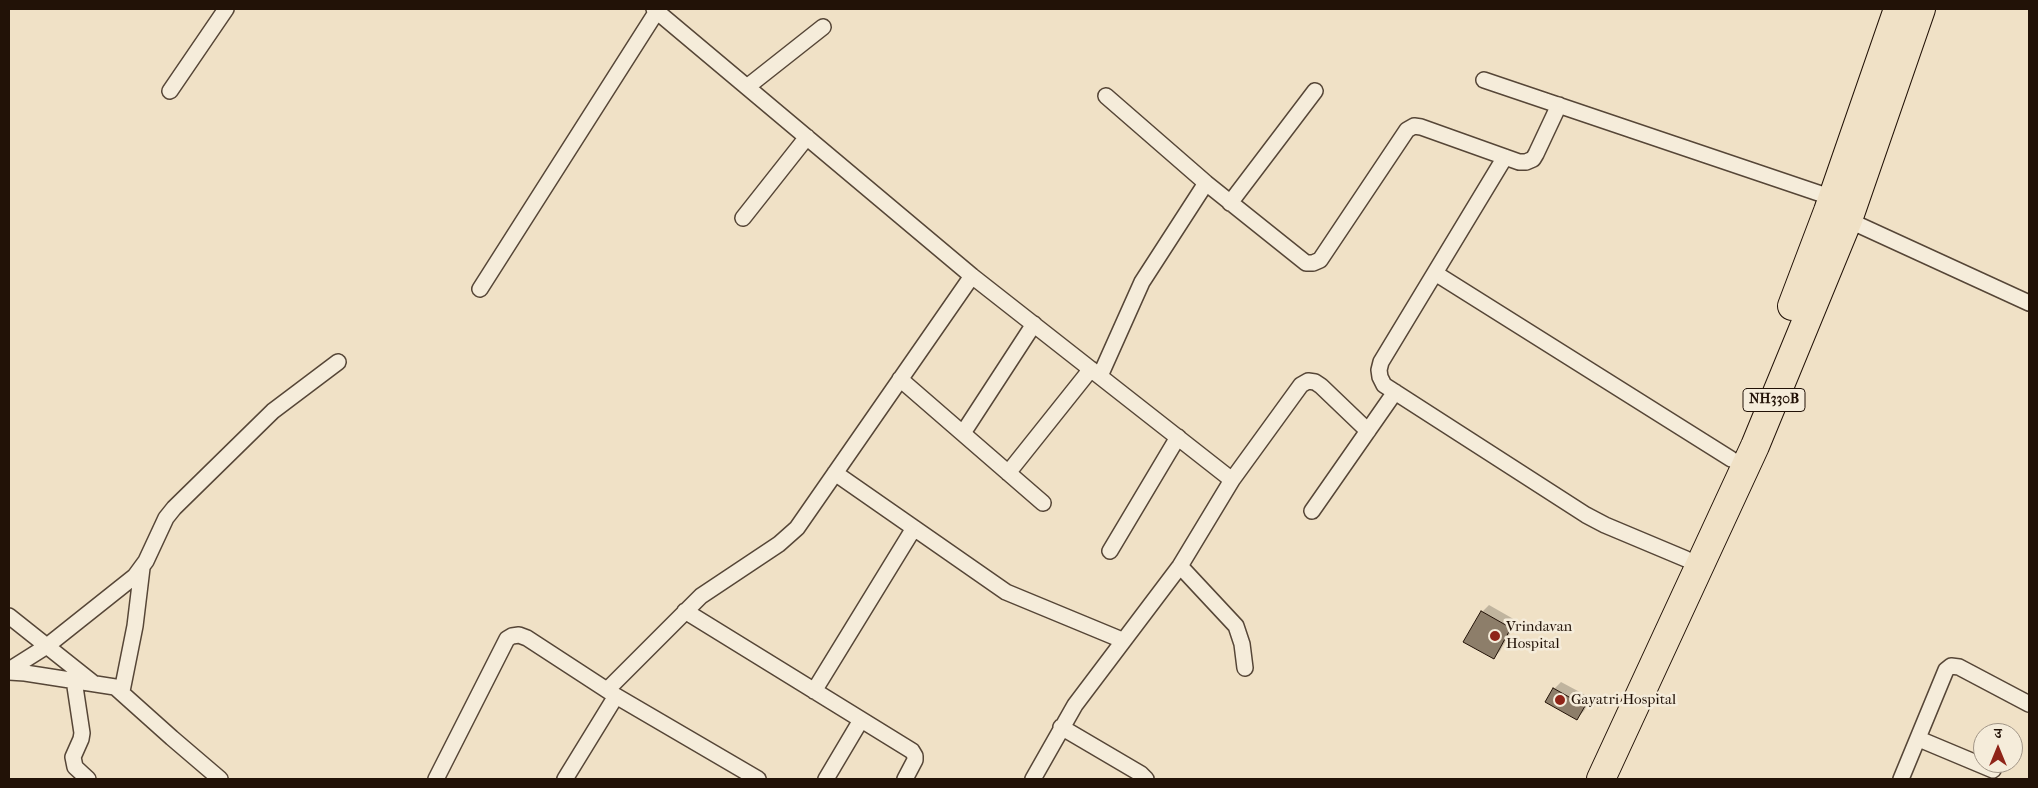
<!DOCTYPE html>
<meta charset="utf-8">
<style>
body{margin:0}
#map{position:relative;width:2038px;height:788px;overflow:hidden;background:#f0e1c6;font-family:"IM FELL French Canon","Noto Serif Devanagari",serif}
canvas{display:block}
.frame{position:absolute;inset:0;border:10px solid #221207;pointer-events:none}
.north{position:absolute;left:1973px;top:723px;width:50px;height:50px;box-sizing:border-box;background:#f5ecda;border:1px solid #a19586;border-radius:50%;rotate:0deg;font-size:14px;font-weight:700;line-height:20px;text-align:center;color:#221207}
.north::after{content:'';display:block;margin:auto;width:18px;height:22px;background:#8f2418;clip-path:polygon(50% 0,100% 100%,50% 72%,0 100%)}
</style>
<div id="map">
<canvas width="2038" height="788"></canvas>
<div class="frame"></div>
<div class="north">उ</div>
</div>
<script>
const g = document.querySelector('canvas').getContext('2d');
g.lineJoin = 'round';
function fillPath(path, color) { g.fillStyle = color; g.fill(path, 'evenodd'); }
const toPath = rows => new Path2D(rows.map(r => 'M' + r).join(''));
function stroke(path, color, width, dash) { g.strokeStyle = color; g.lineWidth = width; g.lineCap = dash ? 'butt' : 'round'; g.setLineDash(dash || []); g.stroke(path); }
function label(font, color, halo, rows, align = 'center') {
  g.font = font + ' "IM FELL French Canon",serif'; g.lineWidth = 5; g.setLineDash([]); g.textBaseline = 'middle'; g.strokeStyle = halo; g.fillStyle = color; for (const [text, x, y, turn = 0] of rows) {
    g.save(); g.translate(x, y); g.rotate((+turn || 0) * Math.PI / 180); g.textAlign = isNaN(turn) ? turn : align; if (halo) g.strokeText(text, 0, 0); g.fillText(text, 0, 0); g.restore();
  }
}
fillPath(toPath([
 [1489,605,1517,621,1500,651,1494,658,1482,612],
 [1561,682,1591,698,1584,711,1577,718,1554,689]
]), '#0003');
const building = toPath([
 [1481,611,1511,628,1494,659,1463,642,1481,611],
 [1553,688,1585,706,1577,720,1545,702,1553,688]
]);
fillPath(building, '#8d7e6a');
stroke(building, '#221207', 1);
const street = toPath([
 [654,9,972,276,1232,480],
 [1484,80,1833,198],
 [747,87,823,27],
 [170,91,226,9],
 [1106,96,1206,183,1306,263,1313,263,1320,260,1407,130,1414,126,1421,127,1519,162,1526,162,1533,159,1536,154,1559,105],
 [1505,157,1381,362,1379,370,1380,377,1384,385,1586,515,1605,525,1686,559],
 [1230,203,1315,91],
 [743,218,807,137],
 [1848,220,2029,303],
 [1435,273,1731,459],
 [480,289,657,11],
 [1100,376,1142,282,1206,183],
 [900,379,1043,503],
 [963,433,1034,324],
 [835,473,1006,592,1122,640],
 [1008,473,1091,369],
 [1312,511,1395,392],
 [1110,551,1178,437],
 [1180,566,1236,626,1242,644,1245,668],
 [685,611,912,751,915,756,915,760,905,779],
 [9,616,92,682],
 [9,670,47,646,135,576,146,561,166,518,174,508,273,411,338,362],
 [9,672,25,673,115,687,172,738,220,779],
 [74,680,82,733,81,739,73,757,75,767,88,779],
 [607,690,701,596,779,544,797,528,972,276],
 [122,691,135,626,142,568],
 [814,691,914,528],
 [1061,727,1141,774,1146,779],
 [1919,739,1993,770],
 [436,779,507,639,512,636,519,635,527,638,616,696,758,779],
 [565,779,616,696],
 [826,779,861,720],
 [1033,779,1075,705,1180,566,1232,480,1301,385,1308,381,1315,382,1321,386,1368,431],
 [1901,779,1946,670,1951,666,1959,667,2029,704]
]);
const highway = toPath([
 [1792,306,1828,211,1898,9],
 [1601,779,1755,446,1848,220,1921,9]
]);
stroke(street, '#564637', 18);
stroke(highway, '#221207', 30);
stroke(street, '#f5ecda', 15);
stroke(highway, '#f0e1c6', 28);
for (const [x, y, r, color] of [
 [1495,636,6,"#8f2418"],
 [1560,700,6,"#8f2418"]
]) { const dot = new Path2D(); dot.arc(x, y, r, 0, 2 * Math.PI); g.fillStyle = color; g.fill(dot); stroke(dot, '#f5ecda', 2); }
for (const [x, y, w] of [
 [1774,400,62]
]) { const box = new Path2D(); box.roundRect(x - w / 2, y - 11.5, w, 23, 4); g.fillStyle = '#f5ecda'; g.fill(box); stroke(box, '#221207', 1); }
label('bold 14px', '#221207', null, [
 ["NH330B",1774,400]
]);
label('15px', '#221207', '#f5ecda', [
 ["Vrindavan",1506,627],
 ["Hospital",1506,644],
 ["Gayatri Hospital",1571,700]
], 'left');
</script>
